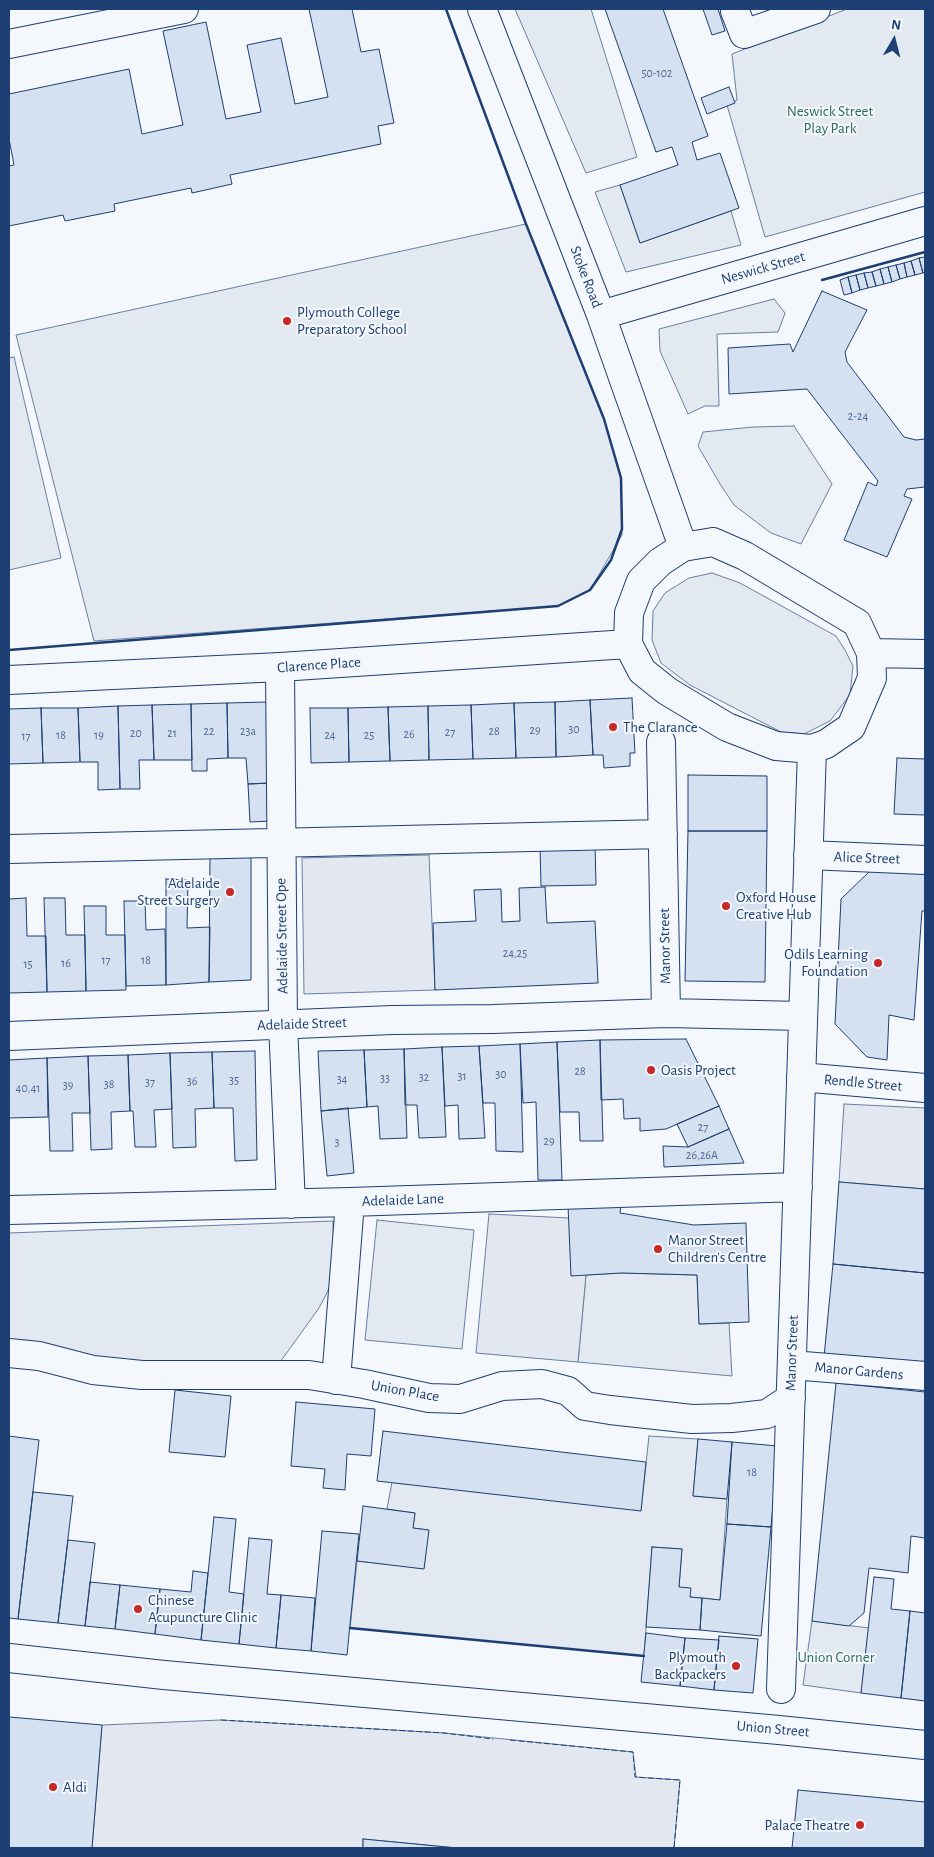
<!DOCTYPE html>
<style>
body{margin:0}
#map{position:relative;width:934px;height:1857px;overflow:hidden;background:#f4f7fb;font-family:"Alegreya Sans",sans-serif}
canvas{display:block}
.frame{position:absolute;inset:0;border:10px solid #1d3f73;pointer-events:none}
.north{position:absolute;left:869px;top:15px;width:50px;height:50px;-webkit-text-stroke:4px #f4f7fb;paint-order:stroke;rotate:8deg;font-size:14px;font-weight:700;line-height:20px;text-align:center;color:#1d3f73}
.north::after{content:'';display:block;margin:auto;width:18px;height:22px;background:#1d3f73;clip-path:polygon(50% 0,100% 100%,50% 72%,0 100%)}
</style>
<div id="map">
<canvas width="934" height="1857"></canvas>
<div class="frame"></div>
<div class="north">N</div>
</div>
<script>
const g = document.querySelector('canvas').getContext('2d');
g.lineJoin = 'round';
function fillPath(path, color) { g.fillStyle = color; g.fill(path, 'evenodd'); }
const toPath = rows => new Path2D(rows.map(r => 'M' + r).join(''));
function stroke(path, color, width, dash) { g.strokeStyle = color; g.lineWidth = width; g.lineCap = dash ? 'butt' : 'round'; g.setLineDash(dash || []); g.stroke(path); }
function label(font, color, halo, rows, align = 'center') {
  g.font = font + ' "Alegreya Sans",sans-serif'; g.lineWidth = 4; g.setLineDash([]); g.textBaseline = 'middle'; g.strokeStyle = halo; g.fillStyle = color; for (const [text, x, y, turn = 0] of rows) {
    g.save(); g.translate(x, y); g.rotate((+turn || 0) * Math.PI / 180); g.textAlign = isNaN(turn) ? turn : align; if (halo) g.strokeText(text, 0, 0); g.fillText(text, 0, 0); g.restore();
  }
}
const green = toPath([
 [515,9,591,9,637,157,586,173,515,9],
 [847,9,925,9,925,192,765,237,727,105,737,100,732,54,847,9],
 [620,185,640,243,731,211,741,245,626,272,595,192,620,185],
 [526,224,604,419,621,478,622,535,590,590,558,606,94,641,16,335,526,224],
 [774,299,785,313,778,332,717,334,719,406,705,406,688,414,660,351,659,329,774,299],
 [14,357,61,558,9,570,9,358,14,357],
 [794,426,832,484,801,544,771,533,734,505,720,484,698,446,703,432,753,427,794,426],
 [712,573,740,583,836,636,845,650,853,666,850,695,830,721,804,734,781,732,690,685,661,663,652,640,653,611,665,593,689,578,712,573],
 [377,1220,474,1230,462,1349,365,1340,377,1220],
 [333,1221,334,1279,319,1308,278,1365,169,1367,9,1345,9,1233,333,1221],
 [621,1273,697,1275,699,1324,729,1323,732,1376,578,1362,586,1275,621,1273],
 [649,1436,698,1439,693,1496,727,1499,720,1600,690,1597,679,1587,682,1549,652,1547,644,1656,350,1628,357,1561,424,1568,428,1530,413,1528,415,1513,387,1509,392,1482,641,1510,649,1436],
 [812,1621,869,1628,861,1693,803,1685,812,1621]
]);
fillPath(green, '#e3e9f0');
stroke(green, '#687fa3', 1);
const parking = toPath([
 [429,855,435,990,304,994,302,858,429,855],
 [844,1104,925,1108,925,1189,839,1182,844,1104],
 [489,1214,569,1218,586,1275,578,1362,476,1353,489,1214],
 [221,1720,444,1733,633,1752,636,1777,680,1780,674,1848,457,1848,363,1839,363,1848,92,1848,102,1725,221,1720]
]);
fillPath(parking, '#e3e8f0');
stroke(parking, '#687fa3', 1);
const building = toPath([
 [309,9,352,9,361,52,379,49,394,123,378,126,381,144,230,175,232,184,192,193,191,188,114,204,115,211,65,221,63,215,9,226,9,166,14,165,9,139,9,94,129,69,142,134,183,125,163,31,206,22,226,119,261,112,247,45,281,38,295,104,328,97,309,9],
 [605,9,663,9,708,136,692,142,697,160,720,153,739,208,640,243,620,185,678,165,672,147,656,152,605,9],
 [703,9,718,9,725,31,712,35,703,9],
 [729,87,735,103,707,114,701,98,729,87],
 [925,257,925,272,923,273,919,258,925,257],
 [919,258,923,273,915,275,911,261,919,258],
 [911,261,915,275,907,277,904,263,911,261],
 [904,263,907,277,900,279,896,265,904,263],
 [896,265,900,279,892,282,888,267,896,265],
 [888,267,892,282,884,284,880,269,888,267],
 [880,269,884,284,876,286,872,272,880,269],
 [872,272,876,286,868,288,864,273,872,272],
 [864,273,868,288,860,290,856,275,864,273],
 [856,275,860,290,852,293,848,277,856,275],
 [848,277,852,293,844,295,840,280,848,277],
 [822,291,867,310,845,352,847,362,904,437,916,440,925,439,925,487,907,489,904,496,912,499,887,557,844,540,868,482,876,486,878,481,807,389,729,394,728,348,790,344,793,352,822,291],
 [632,698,635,753,630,753,630,766,604,768,603,755,593,755,590,700,632,698],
 [590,700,593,755,556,757,555,702,590,700],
 [268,702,271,783,248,784,246,758,228,758,227,703,268,702],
 [555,702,556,757,516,758,514,703,555,702],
 [227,703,228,758,207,759,207,771,192,771,191,704,227,703],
 [514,703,516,758,473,759,471,705,514,703],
 [191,704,192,760,154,760,152,705,191,704],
 [152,705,154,760,139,760,140,789,120,789,118,706,152,705],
 [471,705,473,759,429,760,428,706,471,705],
 [118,706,120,789,98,790,98,762,80,762,78,708,118,706],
 [428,706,429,760,390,761,388,707,428,706],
 [388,707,390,761,349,762,348,708,388,707],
 [41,708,78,708,80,762,43,763,41,708],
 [41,708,43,763,9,764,9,709,41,708],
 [310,708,348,708,349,762,311,763,310,708],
 [897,758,925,759,925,815,894,814,897,758],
 [688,775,767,776,767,831,688,831,688,775],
 [271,783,272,821,250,822,248,784,271,783],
 [688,831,767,831,765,982,685,981,688,831],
 [595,844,596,885,541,886,540,845,595,844],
 [210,857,251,857,251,980,209,982,210,857],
 [873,868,925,868,925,911,922,911,914,1020,889,1015,887,1060,867,1057,835,1024,841,899,873,868],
 [166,879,188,880,187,928,210,927,209,982,166,985,166,879],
 [545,887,547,923,595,921,598,983,435,990,433,923,476,921,474,890,501,889,502,922,520,921,519,888,545,887],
 [26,898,27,936,46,936,47,992,9,993,9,899,26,898],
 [44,898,65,898,66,935,85,935,86,991,47,992,44,898],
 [124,901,145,901,146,930,165,929,166,985,126,986,124,901],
 [84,906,106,906,106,935,125,935,126,990,86,991,84,906],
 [686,1039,719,1106,666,1129,640,1131,640,1118,624,1119,623,1099,601,1100,600,1040,686,1039],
 [600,1040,603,1141,580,1141,579,1112,560,1112,557,1042,600,1040],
 [557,1042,562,1180,538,1180,536,1102,523,1103,520,1044,557,1042],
 [520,1044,523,1152,496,1151,495,1103,483,1103,479,1046,520,1044],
 [479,1046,485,1138,459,1139,458,1105,445,1106,442,1047,479,1046],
 [442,1047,446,1137,419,1138,417,1105,405,1105,404,1049,442,1047],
 [404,1049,407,1138,380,1139,378,1106,367,1107,364,1050,404,1049],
 [364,1050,367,1107,321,1111,318,1051,364,1050],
 [255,1051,257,1160,235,1161,233,1108,214,1108,212,1052,255,1051],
 [212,1052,214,1108,195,1109,196,1147,173,1148,170,1053,212,1052],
 [170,1053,172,1109,154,1110,156,1147,135,1147,133,1111,130,1111,128,1055,170,1053],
 [128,1055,130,1111,111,1112,112,1149,91,1150,88,1056,128,1055],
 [88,1056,90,1113,72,1113,73,1151,50,1151,47,1058,88,1056],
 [47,1058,48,1117,9,1118,9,1060,47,1058],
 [719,1106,729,1129,688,1147,677,1124,719,1106],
 [348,1108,354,1173,327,1176,321,1111,348,1108],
 [729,1129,744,1163,664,1167,663,1146,688,1147,729,1129],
 [839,1182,925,1189,925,1273,833,1264,839,1182],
 [568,1205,621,1205,620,1213,694,1225,746,1223,749,1322,699,1324,697,1275,621,1273,571,1276,568,1205],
 [833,1264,925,1273,925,1364,824,1357,833,1264],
 [836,1383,925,1392,925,1538,911,1536,908,1573,869,1568,864,1613,849,1626,812,1621,836,1383],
 [175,1390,231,1396,225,1457,169,1452,175,1390],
 [296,1402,375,1409,371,1456,347,1454,345,1490,323,1488,325,1469,291,1466,296,1402],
 [383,1431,646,1462,641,1511,377,1481,383,1431],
 [9,1436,39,1440,18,1619,9,1618,9,1436],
 [698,1439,732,1442,727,1499,693,1496,698,1439],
 [732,1442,778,1446,771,1527,727,1524,732,1442],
 [33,1492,73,1496,58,1623,18,1619,33,1492],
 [363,1506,415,1513,413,1528,429,1530,424,1569,357,1561,363,1506],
 [214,1517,236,1519,229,1592,244,1594,239,1644,201,1640,214,1517],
 [727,1524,771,1527,761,1636,700,1630,702,1598,720,1600,727,1524],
 [322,1531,359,1534,347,1655,311,1651,322,1531],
 [249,1538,272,1540,267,1594,281,1595,276,1648,239,1644,249,1538],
 [68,1540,95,1543,85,1626,58,1623,68,1540],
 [652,1547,682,1549,679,1587,691,1588,690,1597,702,1598,700,1630,646,1627,652,1547],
 [193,1571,208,1573,201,1640,155,1634,160,1589,191,1592,193,1571],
 [874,1577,894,1579,891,1609,910,1611,901,1698,861,1693,874,1577],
 [90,1582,120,1585,115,1629,85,1626,90,1582],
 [120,1585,160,1589,155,1634,115,1629,120,1585],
 [281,1595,315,1598,311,1651,276,1648,281,1595],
 [910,1611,925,1613,925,1701,901,1698,910,1611],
 [646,1633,685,1638,680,1686,641,1682,646,1633],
 [719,1636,758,1639,753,1693,714,1690,719,1636],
 [685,1638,719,1640,714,1690,680,1686,685,1638],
 [9,1717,102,1725,92,1848,9,1848,9,1717],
 [798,1790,925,1802,925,1848,792,1848,798,1790],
 [363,1839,457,1848,363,1848,363,1839]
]);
fillPath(building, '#d5e0f0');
stroke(building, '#1d3f73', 1);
const minor = toPath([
 [482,9,601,315,683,547],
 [735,11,744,34,816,9],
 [9,44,184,9],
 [601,315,925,221],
 [713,542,745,556,857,623,871,653,872,678,851,727,826,744,812,749,776,746,727,727,667,691,642,671,628,644,629,613,641,581,660,562,683,547,713,542],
 [871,653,925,654],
 [280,667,283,1024,291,1204],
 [9,680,280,667,628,644],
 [661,742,666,1013],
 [9,849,663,834],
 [808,855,925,860],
 [9,1036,392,1020,493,1019,666,1013,803,1016],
 [801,1077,925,1088],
 [9,1210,350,1202,798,1187],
 [9,1353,39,1356,93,1370,142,1375,309,1375,364,1384,429,1398,460,1399,502,1386,542,1384,568,1391,585,1406,610,1410,692,1419,732,1418,767,1414,791,1398],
 [792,1365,925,1376],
 [336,1380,350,1202],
 [781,1689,812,749]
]);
const major = toPath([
 [9,1658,164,1675,779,1730,925,1745]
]);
stroke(minor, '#1d3f73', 30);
stroke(major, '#1d3f73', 30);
stroke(minor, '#f4f7fb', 28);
stroke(major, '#f4f7fb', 28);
stroke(toPath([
 [221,1720,444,1733,493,1739],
 [510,1740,633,1752,635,1777,680,1780,674,1848]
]), '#1d3f73', 1, [6, 2.5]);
stroke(toPath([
 [822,280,925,252],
 [9,650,558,606,590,590,611,560,622,529,621,478,604,419,526,224,446,9],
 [350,1628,644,1656]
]), '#1d3f73', 2.5);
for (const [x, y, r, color] of [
 [287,321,5,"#c62828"],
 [613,727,5,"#c62828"],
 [230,892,5,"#c62828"],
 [726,906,5,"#c62828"],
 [878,963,5,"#c62828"],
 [651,1070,5,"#c62828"],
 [658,1249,5,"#c62828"],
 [138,1609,5,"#c62828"],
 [736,1666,5,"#c62828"],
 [53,1787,5,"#c62828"],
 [860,1825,5,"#c62828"]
]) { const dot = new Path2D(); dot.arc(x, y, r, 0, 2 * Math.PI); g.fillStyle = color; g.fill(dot); stroke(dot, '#f4f7fb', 2); }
label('12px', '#4b6792', null, [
 ["50-102",657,73],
 ["2-24",858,416],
 ["30",574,729],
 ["29",535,730],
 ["22",209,731],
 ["23a",248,731],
 ["28",494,731],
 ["27",450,732],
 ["20",136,733],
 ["21",172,733],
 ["26",409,734],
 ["18",61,735],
 ["19",99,735],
 ["24",330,735],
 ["25",369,735],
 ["17",26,736],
 ["24,25",515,953],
 ["17",106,960],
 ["18",146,960],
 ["16",66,963],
 ["15",28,964],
 ["28",580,1071],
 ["30",501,1074],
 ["31",462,1076],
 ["32",424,1077],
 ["33",385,1078],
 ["34",342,1079],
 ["35",234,1080],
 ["36",192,1081],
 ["37",150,1082],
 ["38",109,1084],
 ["39",68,1085],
 ["40,41",28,1088],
 ["27",703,1127],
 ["29",549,1141],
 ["3",337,1142],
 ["26,26A",702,1155],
 ["18",752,1472]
]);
label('15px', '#2c6c60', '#f4f7fb', [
 ["Neswick Street",830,111],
 ["Play Park",830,128],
 ["Union Corner",836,1657]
]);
label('15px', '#1d3f73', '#f4f7fb', [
 ["Neswick Street",763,268,-16],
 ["Stoke Road",586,277,69],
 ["Clarence Place",319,665,-4],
 ["Alice Street",867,858,2],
 ["Adelaide Street Ope",282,936,-91],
 ["Manor Street",665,946,-91],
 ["Adelaide Street",302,1024,-2],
 ["Rendle Street",863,1083,5],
 ["Adelaide Lane",403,1200,-2],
 ["Manor Street",792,1353,-88],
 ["Manor Gardens",859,1371,5],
 ["Union Place",405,1391,10],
 ["Union Street",773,1729,5]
]);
label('15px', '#1d3f73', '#f4f7fb', [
 ["Plymouth College",297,312],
 ["Preparatory School",297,329],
 ["The Clarance",623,727],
 ["Adelaide",220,883,"right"],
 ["Street Surgery",220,900,"right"],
 ["Oxford House",736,897],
 ["Creative Hub",736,914],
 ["Odils Learning",868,954,"right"],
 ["Foundation",868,971,"right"],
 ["Oasis Project",661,1070],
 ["Manor Street",668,1240],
 ["Children's Centre",668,1257],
 ["Chinese",148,1600],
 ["Acupuncture Clinic",148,1617],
 ["Plymouth",726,1657,"right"],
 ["Backpackers",726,1674,"right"],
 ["Aldi",63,1787],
 ["Palace Theatre",850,1825,"right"]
], 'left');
</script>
